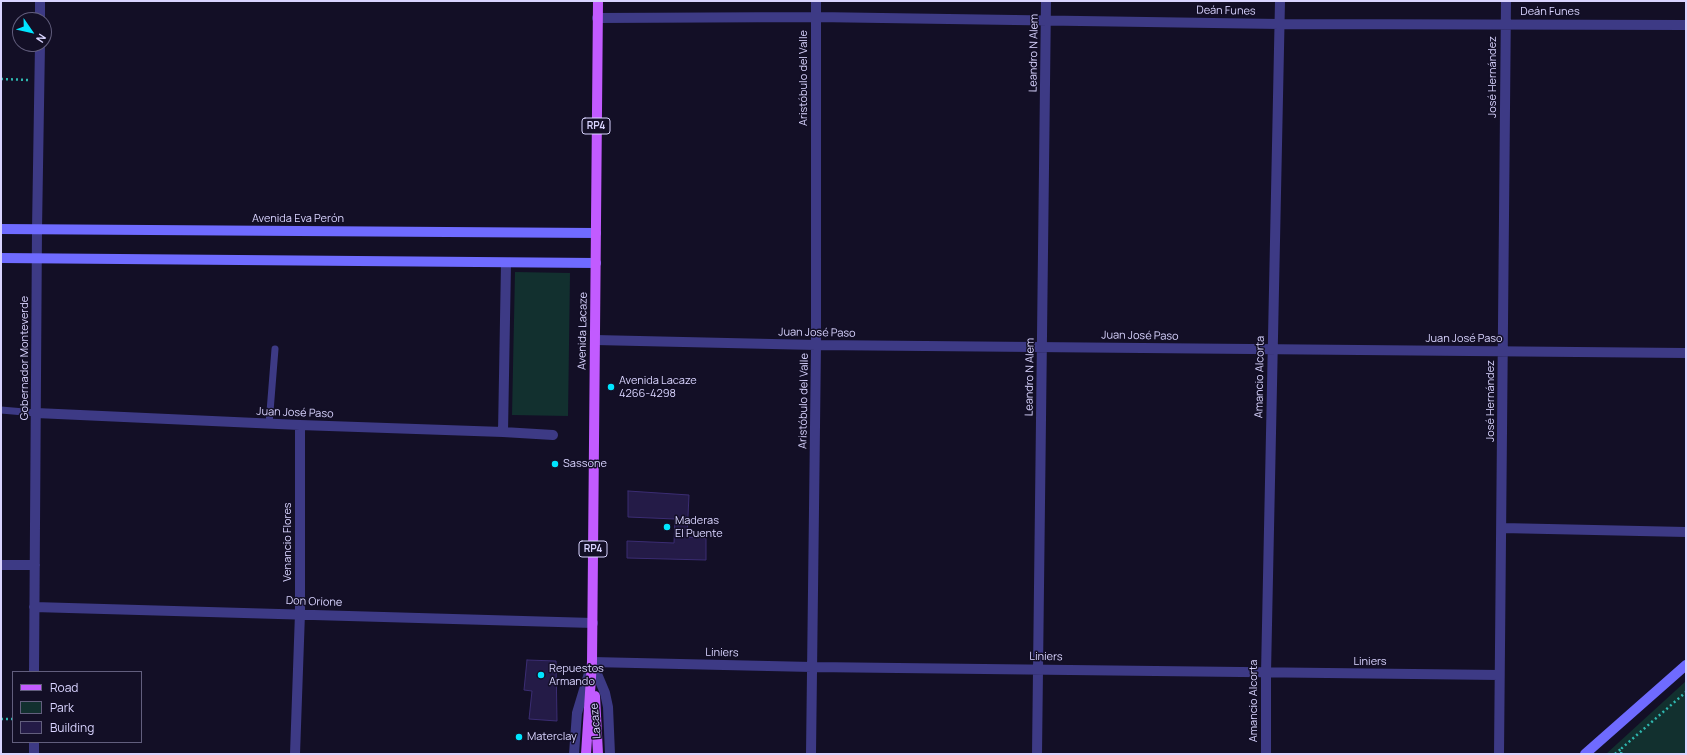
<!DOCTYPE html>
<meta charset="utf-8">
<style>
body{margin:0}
#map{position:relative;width:1687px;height:755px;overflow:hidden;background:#130f26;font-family:Manrope,sans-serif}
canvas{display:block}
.frame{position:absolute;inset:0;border:2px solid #d9d4ff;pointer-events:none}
.legend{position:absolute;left:12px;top:671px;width:130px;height:72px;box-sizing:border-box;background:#130f26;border:1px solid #625e7d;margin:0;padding:5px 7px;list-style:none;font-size:12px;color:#d9d4ff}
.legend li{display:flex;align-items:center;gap:8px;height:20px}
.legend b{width:20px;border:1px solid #625e7d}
.north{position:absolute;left:12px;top:12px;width:40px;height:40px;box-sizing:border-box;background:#130f26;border:1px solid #625e7d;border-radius:50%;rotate:124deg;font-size:11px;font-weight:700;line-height:16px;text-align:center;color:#d9d4ff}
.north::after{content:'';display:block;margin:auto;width:14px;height:18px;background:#00e5ff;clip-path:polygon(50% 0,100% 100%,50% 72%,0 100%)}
</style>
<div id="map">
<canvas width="1687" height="755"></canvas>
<div class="frame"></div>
<ul class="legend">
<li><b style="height:5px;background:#c25bff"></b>Road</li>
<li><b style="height:11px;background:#12302f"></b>Park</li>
<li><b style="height:11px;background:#241b47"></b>Building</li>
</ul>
<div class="north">N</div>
</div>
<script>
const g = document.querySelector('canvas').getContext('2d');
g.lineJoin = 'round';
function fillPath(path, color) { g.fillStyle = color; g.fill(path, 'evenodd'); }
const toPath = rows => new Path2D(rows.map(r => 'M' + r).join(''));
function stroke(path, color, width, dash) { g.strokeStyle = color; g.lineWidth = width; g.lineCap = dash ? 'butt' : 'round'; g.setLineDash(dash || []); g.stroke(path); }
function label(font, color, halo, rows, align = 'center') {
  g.font = font + ' Manrope,sans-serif'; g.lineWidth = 3; g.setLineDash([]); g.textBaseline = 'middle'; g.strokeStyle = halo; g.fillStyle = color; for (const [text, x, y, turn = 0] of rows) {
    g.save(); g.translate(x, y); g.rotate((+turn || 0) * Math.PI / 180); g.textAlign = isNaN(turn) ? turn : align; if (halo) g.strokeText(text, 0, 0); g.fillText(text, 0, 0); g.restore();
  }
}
fillPath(toPath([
 [515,272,570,273,568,416,512,415],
 [1686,681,1686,754,1606,754]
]), '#12302f');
const building = toPath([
 [628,491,689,495,687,537,706,538,706,560,627,558,627,541,674,543,675,519,628,517,628,491],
 [527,660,556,661,557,721,529,719,532,691,524,690,527,660]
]);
fillPath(building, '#241b47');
stroke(building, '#3b2d73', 1);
stroke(toPath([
 [1,79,29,80],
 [1,719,13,719],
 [1615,754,1622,748],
 [1621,754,1622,748,1686,692]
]), '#2fb8b0', 2.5, [2, 3]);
stroke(toPath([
 [1,410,36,413],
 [269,424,275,349]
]), '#3d3a85', 7);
stroke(toPath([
 [597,18,816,17,1279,24,1686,25],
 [40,20,40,1],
 [595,340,816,345,1686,353],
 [36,413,300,425,503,432,553,435],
 [503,432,506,263],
 [1502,528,1686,532],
 [1,565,35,565],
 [34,607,593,623],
 [592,662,812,667,1499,675],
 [592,662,605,693,608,707,610,754],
 [34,672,37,229,40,44],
 [34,754,34,742],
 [295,754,300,613,300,425],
 [574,754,577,713,590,670],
 [811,754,816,345,816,1],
 [1037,754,1046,1],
 [1266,754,1266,673,1280,1],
 [1499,754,1506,1]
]), '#3d3a85', 10);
stroke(toPath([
 [1,229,596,233],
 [1,258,596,263],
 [1585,754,1686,665]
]), '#6f6bff', 10);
stroke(toPath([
 [595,696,598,754],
 [586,754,592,662,598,1]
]), '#c25bff', 10);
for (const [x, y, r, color] of [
 [611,387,4,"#00e5ff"],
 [555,464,4,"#00e5ff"],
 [667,527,4,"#00e5ff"],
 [541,675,4,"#00e5ff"],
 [519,737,4,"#00e5ff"]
]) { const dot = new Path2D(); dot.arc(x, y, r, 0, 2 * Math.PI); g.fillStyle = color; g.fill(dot); stroke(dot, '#130f26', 1.5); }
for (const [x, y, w] of [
 [596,126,28],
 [593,549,28]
]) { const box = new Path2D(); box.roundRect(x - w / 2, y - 8, w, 16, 3); g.fillStyle = '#130f26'; g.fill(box); stroke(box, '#d9d4ff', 1); }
label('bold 10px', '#d9d4ff', null, [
 ["RP4",596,126],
 ["RP4",593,549]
]);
label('11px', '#d9d4ff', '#130f26', [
 ["Deán Funes",1226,11,1],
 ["Deán Funes",1550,12],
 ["Leandro N Alem",1034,53,-89],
 ["José Hernández",1493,77,-90],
 ["Aristóbulo del Valle",804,78,-90],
 ["Avenida Eva Perón",298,219],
 ["Avenida Lacaze",583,331,-89],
 ["Juan José Paso",817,333,1],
 ["Juan José Paso",1140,336,1],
 ["Juan José Paso",1464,339],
 ["Gobernador Monteverde",25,358,-90],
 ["Leandro N Alem",1030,377,-89],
 ["Amancio Alcorta",1260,377,-89],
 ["Aristóbulo del Valle",804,401,-89],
 ["José Hernández",1491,401,-90],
 ["Juan José Paso",295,413,2],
 ["Venancio Flores",288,542,-90],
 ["Don Orione",314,602,2],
 ["Liniers",722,653,1],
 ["Liniers",1046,657,1],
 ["Liniers",1370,662],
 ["Amancio Alcorta",1254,701,-90],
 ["Lacaze",596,721,-95]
]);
label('11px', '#d9d4ff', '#130f26', [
 ["Avenida Lacaze",619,381],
 ["4266-4298",619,394],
 ["Sassone",563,464],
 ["Maderas",675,521],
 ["El Puente",675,534],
 ["Repuestos",549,669],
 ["Armando",549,682],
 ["Materclay",527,737]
], 'left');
</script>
